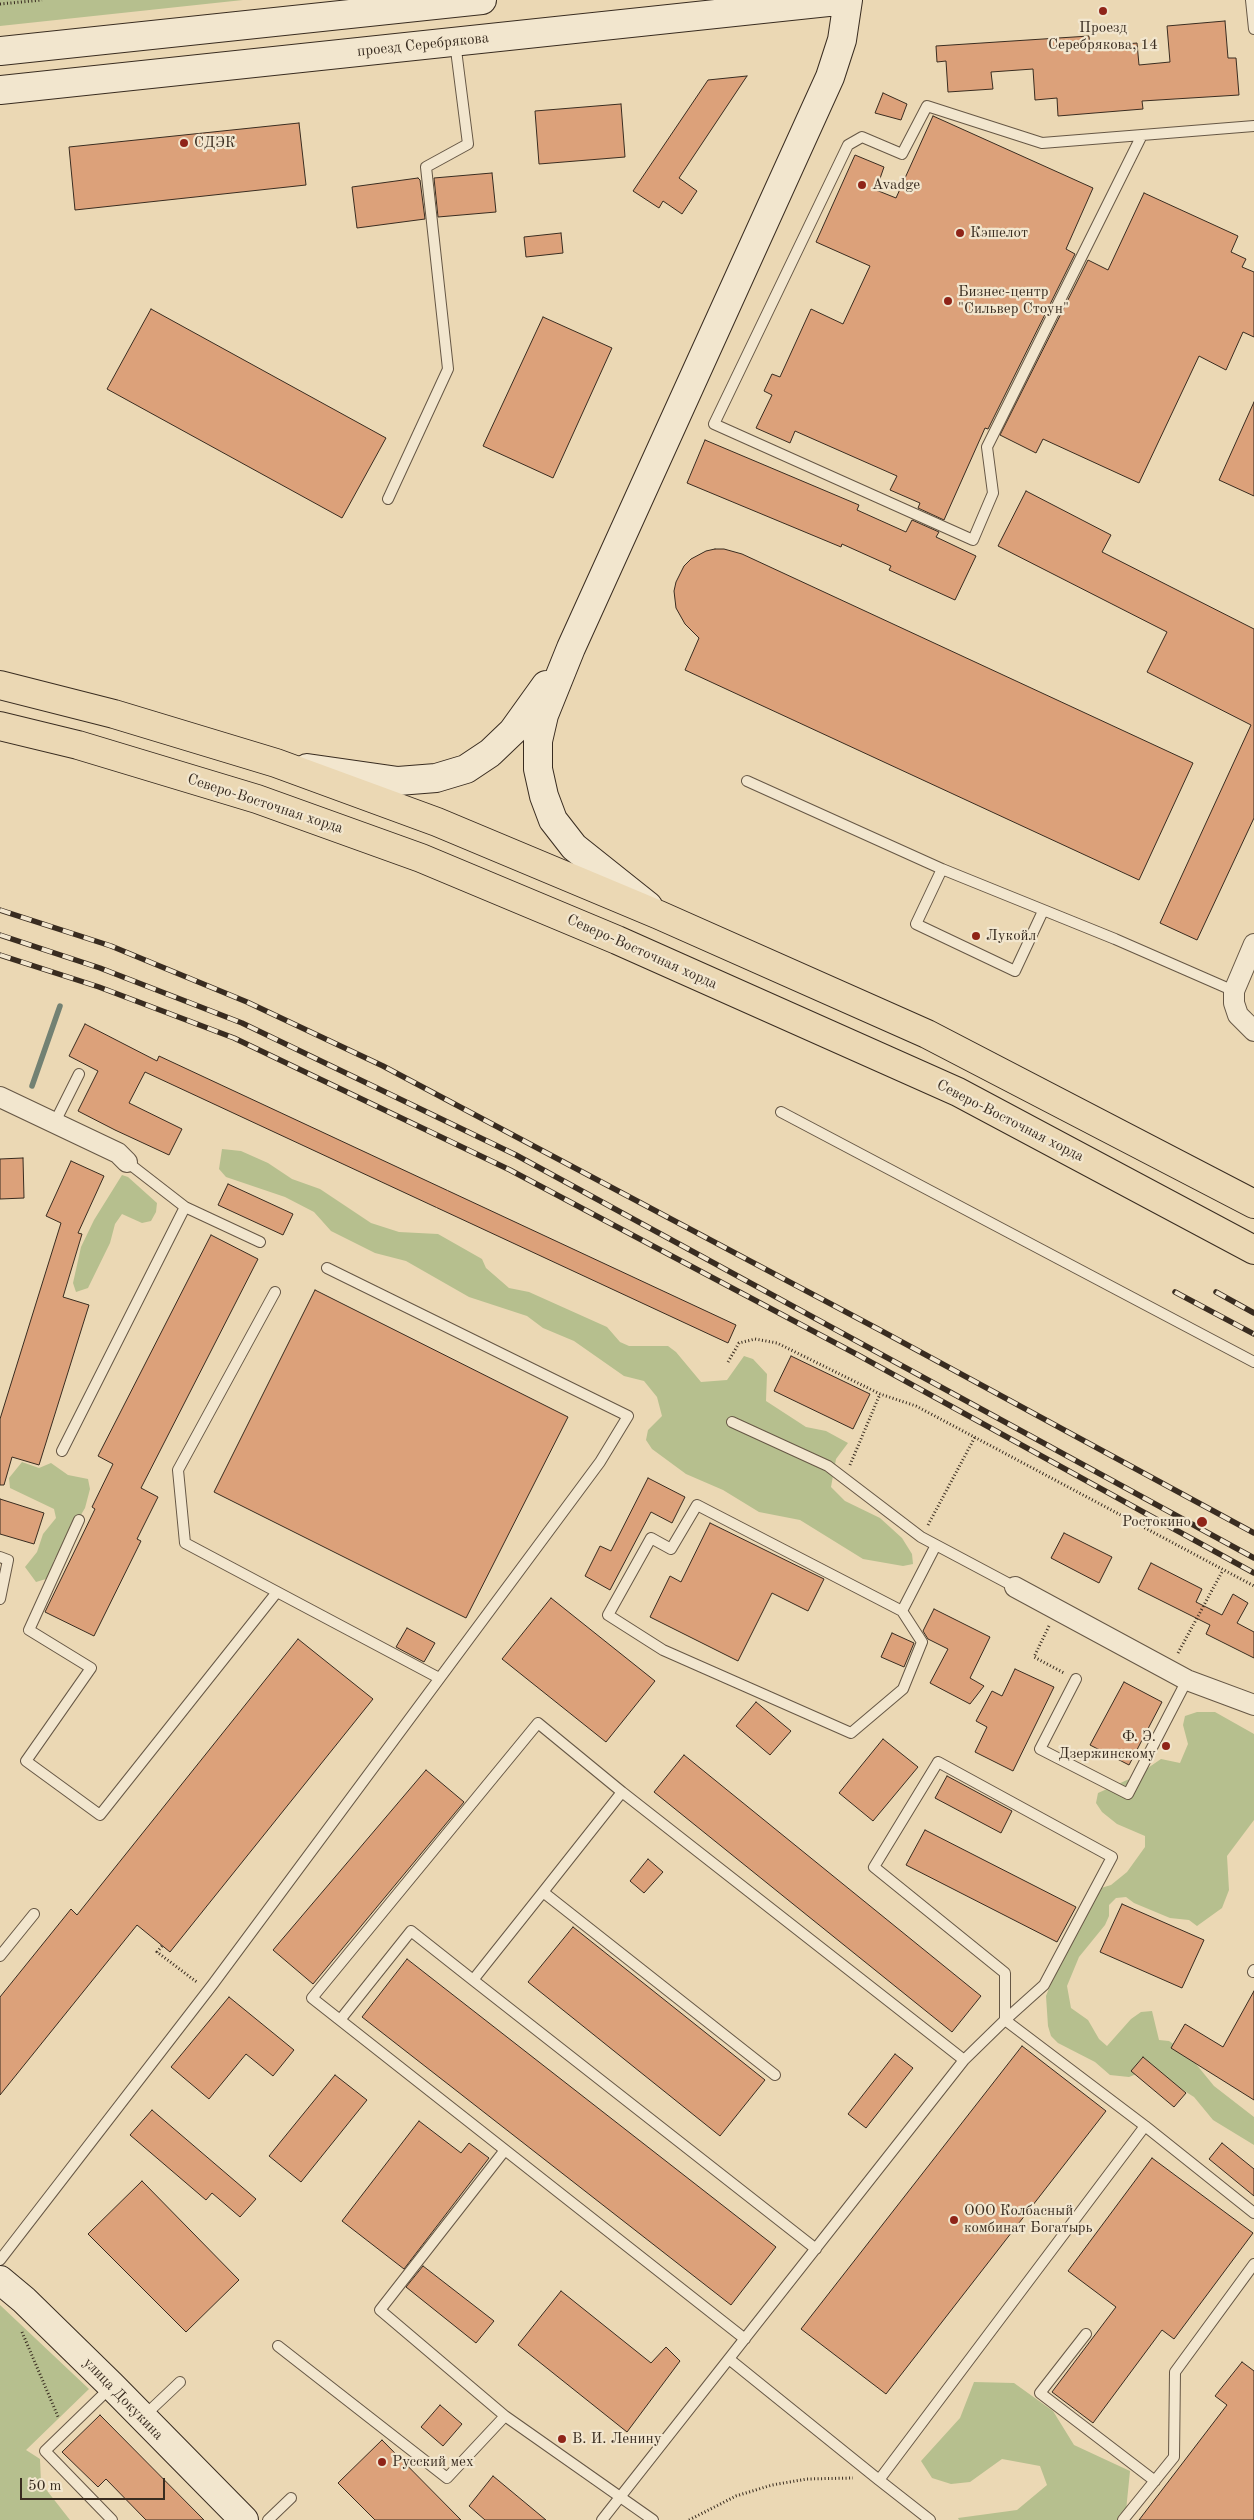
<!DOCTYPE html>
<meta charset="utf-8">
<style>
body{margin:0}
#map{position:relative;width:1254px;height:2520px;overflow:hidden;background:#ebd8b4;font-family:"Old Standard TT",serif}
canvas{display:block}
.scale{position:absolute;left:20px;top:2478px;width:145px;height:22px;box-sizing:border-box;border:2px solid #392c20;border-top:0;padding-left:6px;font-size:15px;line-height:18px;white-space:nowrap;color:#392c20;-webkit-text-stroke:4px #f2e6ce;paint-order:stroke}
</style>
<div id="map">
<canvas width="1254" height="2520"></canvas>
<div class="scale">50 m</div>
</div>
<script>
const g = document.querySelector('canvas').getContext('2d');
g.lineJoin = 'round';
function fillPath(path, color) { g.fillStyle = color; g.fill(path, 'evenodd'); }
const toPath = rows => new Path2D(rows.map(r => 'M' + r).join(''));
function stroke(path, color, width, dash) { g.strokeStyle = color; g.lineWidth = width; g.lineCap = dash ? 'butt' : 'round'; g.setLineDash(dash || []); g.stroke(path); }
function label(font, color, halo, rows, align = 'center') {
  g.font = font + ' "Old Standard TT",serif'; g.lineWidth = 4.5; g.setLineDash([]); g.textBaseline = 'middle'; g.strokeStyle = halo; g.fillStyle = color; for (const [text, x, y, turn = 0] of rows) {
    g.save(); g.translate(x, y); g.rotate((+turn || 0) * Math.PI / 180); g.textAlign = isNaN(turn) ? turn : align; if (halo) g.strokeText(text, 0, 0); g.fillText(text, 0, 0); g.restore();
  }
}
fillPath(toPath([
 [0,0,243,0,0,26],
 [222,1149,241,1151,268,1163,292,1179,320,1189,371,1223,399,1232,438,1234,482,1259,486,1268,509,1288,529,1292,607,1327,620,1342,629,1346,668,1346,676,1352,701,1382,727,1380,744,1356,753,1359,767,1374,766,1401,806,1427,826,1431,848,1443,836,1459,831,1487,845,1501,880,1518,902,1538,912,1554,913,1564,903,1566,863,1559,800,1520,759,1512,723,1490,686,1474,652,1449,646,1440,648,1430,662,1416,657,1397,644,1381,624,1376,574,1341,543,1328,527,1316,469,1297,406,1261,375,1253,331,1231,314,1212,285,1197,226,1177,219,1169],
 [122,1175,128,1177,157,1203,156,1212,151,1221,142,1223,122,1214,115,1224,110,1243,88,1288,76,1292,73,1283,81,1247,94,1220],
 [22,1462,39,1468,51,1463,68,1475,88,1479,90,1489,85,1508,54,1560,51,1570,46,1579,36,1582,25,1567,37,1552,43,1534,56,1518,54,1509,10,1488,9,1478],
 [1197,1712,1215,1712,1254,1734,1254,1820,1227,1856,1229,1890,1222,1908,1197,1926,1189,1920,1170,1918,1134,1903,1126,1897,1116,1898,1109,1905,1109,1916,1105,1925,1079,1957,1067,1986,1071,2008,1088,2020,1099,2039,1107,2046,1131,2019,1141,2012,1152,2011,1159,2040,1169,2041,1187,2053,1214,2086,1254,2117,1254,2145,1213,2120,1194,2097,1175,2085,1139,2073,1129,2077,1110,2075,1095,2062,1058,2043,1051,2036,1048,2026,1046,1996,1057,1968,1078,1933,1101,1888,1111,1885,1127,1872,1145,1847,1145,1836,1117,1824,1102,1812,1096,1803,1098,1793,1136,1776,1161,1759,1180,1763,1188,1744,1183,1725,1185,1716],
 [0,2305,89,2389,26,2450,40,2459,41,2483,70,2520,0,2520],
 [974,2382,1014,2383,1053,2411,1074,2445,1130,2471,1126,2511,1118,2520,959,2520,958,2518,1017,2510,1047,2485,1040,2466,1002,2459,970,2482,951,2484,932,2478,921,2461,960,2418]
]), '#b6bf8e');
stroke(toPath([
 [32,1086,60,1006]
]), '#728173', 5.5);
const building = toPath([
 [1225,21,1228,58,1236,58,1239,95,1142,101,1143,109,1058,116,1057,98,1035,100,1033,69,991,72,993,89,948,92,946,61,937,62,936,46,1089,36,1090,47,1137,43,1139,65,1170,62,1167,26,1225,21],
 [747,76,679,178,697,191,682,214,663,201,659,208,633,191,708,80,747,76],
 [883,93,907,104,901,120,875,113,883,93],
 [621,104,625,157,539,164,535,111,621,104],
 [933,116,1093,188,1066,249,1075,254,988,429,985,428,944,520,918,508,920,503,890,490,897,476,795,431,790,443,756,428,772,395,764,391,772,374,780,377,811,309,843,324,870,266,816,242,855,155,884,167,876,190,896,198,933,116],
 [299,123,306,185,75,210,69,147,299,123],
 [492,173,496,212,438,217,434,178,492,173],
 [418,178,420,180,425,219,357,228,352,187,418,178],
 [1144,193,1238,236,1231,252,1246,259,1242,267,1254,272,1254,337,1243,332,1226,370,1199,356,1139,483,1043,439,1036,453,1000,435,1088,260,1108,270,1144,193],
 [561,233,563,253,526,257,524,237,561,233],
 [151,309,386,438,342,518,107,389,151,309],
 [543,317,612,348,553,478,483,446,543,317],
 [1254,402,1254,496,1219,480,1254,402],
 [705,440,859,505,857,510,906,532,912,520,939,532,936,537,976,556,955,600,889,570,891,566,842,544,841,547,687,483,705,440],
 [1026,491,1111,535,1102,552,1254,629,1254,818,1197,940,1160,923,1251,725,1147,672,1167,632,998,546,1026,491],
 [715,549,724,549,742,554,1193,763,1139,880,685,670,699,638,685,624,676,608,674,591,676,582,684,566,691,559,706,551,715,549],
 [85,1024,157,1061,159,1056,736,1325,728,1343,145,1072,129,1103,182,1129,169,1155,115,1130,78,1111,98,1071,69,1056,85,1024],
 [23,1158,24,1198,0,1199,0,1159,23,1158],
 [71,1161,104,1176,78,1233,82,1234,63,1297,89,1305,39,1465,12,1457,4,1485,0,1485,0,1419,61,1223,46,1216,71,1161],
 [228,1184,293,1214,283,1235,218,1205,228,1184],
 [211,1235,258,1259,141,1488,158,1497,137,1539,141,1541,94,1636,45,1612,95,1509,92,1507,113,1464,98,1456,211,1235],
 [315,1290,568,1417,466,1618,214,1492,315,1290],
 [791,1356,870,1394,853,1429,774,1391,791,1356],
 [648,1478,685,1497,672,1523,651,1512,610,1590,585,1576,600,1546,611,1551,648,1478],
 [0,1499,44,1513,34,1544,0,1534,0,1499],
 [710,1523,824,1579,808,1611,772,1593,738,1661,650,1617,670,1576,681,1582,710,1523],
 [1064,1533,1112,1557,1099,1583,1051,1558,1064,1533],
 [1151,1563,1202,1589,1196,1602,1222,1615,1233,1594,1248,1603,1237,1623,1254,1632,1254,1658,1206,1634,1210,1625,1138,1589,1151,1563],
 [551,1598,655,1681,606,1742,502,1659,551,1598],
 [934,1609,990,1637,970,1678,984,1686,970,1704,930,1683,948,1649,928,1639,923,1631,934,1609],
 [407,1628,435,1643,424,1662,396,1647,407,1628],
 [892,1633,914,1643,904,1667,881,1657,892,1633],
 [298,1639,373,1699,170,1952,137,1925,0,2095,0,1997,71,1909,77,1915,298,1639],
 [1015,1669,1054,1687,1013,1771,975,1752,987,1727,976,1721,992,1691,1002,1696,1015,1669],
 [1124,1682,1162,1702,1129,1765,1090,1745,1124,1682],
 [756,1702,791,1731,770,1755,736,1726,756,1702],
 [883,1739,918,1767,873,1821,839,1793,883,1739],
 [684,1755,981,1996,952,2032,654,1792,684,1755],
 [426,1770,464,1802,313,1984,273,1950,426,1770],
 [947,1776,1012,1811,1001,1833,935,1798,947,1776],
 [925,1830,1076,1907,1057,1942,906,1865,925,1830],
 [648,1859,663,1872,644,1893,630,1881,648,1859],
 [1122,1904,1204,1940,1182,1988,1100,1952,1122,1904],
 [573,1927,765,2080,720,2136,528,1982,573,1927],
 [407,1959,776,2247,731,2305,362,2017,407,1959],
 [1254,1991,1254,2100,1171,2048,1185,2024,1223,2047,1254,1991],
 [229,1997,294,2050,273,2076,246,2054,209,2099,171,2067,229,1997],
 [1022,2046,1106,2111,886,2394,801,2329,1022,2046],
 [895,2054,913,2068,866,2128,848,2114,895,2054],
 [1143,2057,1186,2093,1174,2107,1131,2071,1143,2057],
 [335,2075,367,2100,301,2182,269,2156,335,2075],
 [152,2110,256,2199,240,2217,212,2193,206,2200,130,2135,152,2110],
 [419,2121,461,2153,469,2143,489,2158,404,2269,342,2221,419,2121],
 [1222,2143,1254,2169,1254,2196,1209,2159,1222,2143],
 [1152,2158,1253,2233,1174,2339,1162,2330,1093,2423,1052,2392,1116,2307,1068,2271,1152,2158],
 [142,2181,239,2280,186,2332,88,2234,142,2181],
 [423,2266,494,2321,476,2343,406,2287,423,2266],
 [561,2291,651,2363,666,2347,680,2361,627,2432,518,2345,561,2291],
 [1242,2362,1254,2371,1254,2520,1139,2520,1227,2405,1215,2396,1242,2362],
 [440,2405,462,2424,443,2446,421,2427,440,2405],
 [100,2415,204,2520,146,2520,106,2479,98,2487,62,2452,100,2415],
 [382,2440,461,2520,375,2520,338,2483,382,2440],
 [493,2476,546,2520,485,2520,469,2506,493,2476]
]);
fillPath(building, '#dca17a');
stroke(building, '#392c20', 1);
const lane = toPath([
 [1251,0,1254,29],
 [1142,135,987,447,993,493,973,540,714,424,848,145,862,137,902,154,927,106,1042,143,1142,135,1254,126],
 [388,499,448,369,426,167,468,144,455,42],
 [747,781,942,869,1115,939,1234,991],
 [942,869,916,924,1015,971,1043,911],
 [781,1112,1254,1362],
 [55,1122,79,1074],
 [127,1162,185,1207,260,1242],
 [275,1292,178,1470,185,1543,439,1678],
 [732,1422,828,1466,921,1537,1015,1587],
 [62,1451,185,1207],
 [79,1520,29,1630,91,1668,26,1761,100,1815,277,1592],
 [0,1557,8,1560,0,1599],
 [902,1611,922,1642,903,1689,851,1733,663,1650,608,1615,651,1538,671,1549,697,1505,902,1611,936,1545],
 [1076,1679,1040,1749,1128,1794,1187,1680],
 [938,1762,1112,1857,1044,1985,1005,2020,1005,1973,874,1867,938,1762],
 [622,1792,538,1723,312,1998,745,2339],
 [543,1892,473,1980,816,2249],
 [0,1956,34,1914],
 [1253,1972,1254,1970],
 [340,2020,411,1931,473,1980],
 [1145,2126,1254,2213],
 [505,2150,380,2310,505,2416,653,2520],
 [0,2260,213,1984,600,1462,628,1416,327,1268],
 [1086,2334,1040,2393,1155,2481],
 [278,2346,447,2478,505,2416],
 [729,2359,879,2480,1145,2126,1005,2020,964,2060],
 [111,2387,45,2451,112,2520],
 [144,2416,180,2382],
 [879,2480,930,2520],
 [268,2520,291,2498],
 [602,2520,964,2060,622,1792,543,1892,775,2075],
 [1123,2520,1174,2457,1175,2372,1254,2264]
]);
const street = toPath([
 [1254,944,1234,991,1234,1003,1238,1015,1254,1031],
 [0,1097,118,1153,127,1162],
 [1015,1587,1187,1680,1254,1705]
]);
const secondary = toPath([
 [0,51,482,0],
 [0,90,847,0],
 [307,768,398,781,436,778,466,769,490,753,513,731,546,685],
 [648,906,574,847,553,820,544,796,538,769,538,741,544,715,571,648,830,77,842,40,848,0],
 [0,2280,24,2300,112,2386,244,2520]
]);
const primary = toPath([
 [0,685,114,714,276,763,437,822,659,915,927,1034,1254,1204],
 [0,726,78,745,257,799,421,858,617,940,958,1092,1254,1250]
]);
stroke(lane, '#665745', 12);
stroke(street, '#665745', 22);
stroke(secondary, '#392c20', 30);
stroke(primary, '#392c20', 30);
stroke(toPath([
 [0,4,42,0],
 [728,1362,739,1343,755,1339,777,1343,880,1394,916,1406,1254,1586],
 [850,1465,880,1394],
 [928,1525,975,1437],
 [1049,1626,1034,1657,1064,1673],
 [1178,1653,1223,1570],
 [162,1946,157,1952,198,1983],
 [22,2332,59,2419],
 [689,2520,736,2496,772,2485,807,2479,853,2478]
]), '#392c20', 3, [1, 2.5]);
stroke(lane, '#f2e6ce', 10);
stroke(street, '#f2e6ce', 20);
stroke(secondary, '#f2e6ce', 28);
stroke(primary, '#ebd8b4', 28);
const rail = toPath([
 [0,910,111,946,247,1002,383,1066,878,1329,1254,1533],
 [0,935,100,968,242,1023,516,1155,1254,1558],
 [0,955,99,987,234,1038,510,1170,858,1355,1254,1573],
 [1175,1292,1254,1334],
 [1216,1292,1254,1313]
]);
stroke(rail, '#392c20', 5.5);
stroke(rail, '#f2e6ce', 4, [11]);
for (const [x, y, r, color] of [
 [1103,11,5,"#8f2418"],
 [184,143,5,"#8f2418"],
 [862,185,5,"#8f2418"],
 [960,233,5,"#8f2418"],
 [948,301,5,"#8f2418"],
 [976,936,5,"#8f2418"],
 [1202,1522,6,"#8f2418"],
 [1166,1746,5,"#8f2418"],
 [954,2220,5,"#8f2418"],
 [562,2439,5,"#8f2418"],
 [382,2462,5,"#8f2418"]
]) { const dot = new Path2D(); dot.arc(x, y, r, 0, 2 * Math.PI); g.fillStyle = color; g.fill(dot); stroke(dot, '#f2e6ce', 2); }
label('15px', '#392c20', '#f2e6ce', [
 ["Проезд",1103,28,"center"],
 ["Серебрякова, 14",1103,45,"center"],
 ["СДЭК",194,143],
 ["Avadge",872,185],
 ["Кэшелот",970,233],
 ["Бизнес-центр",958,292],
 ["\"Сильвер Стоун\"",958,309],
 ["Лукойл",986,936],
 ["Ростокино",1191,1522,"right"],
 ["Ф. Э.",1156,1737,"right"],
 ["Дзержинскому",1156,1754,"right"],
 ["ООО Колбасный",964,2211],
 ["комбинат Богатырь",964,2228],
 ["В. И. Ленину",572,2439],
 ["Русский мех",392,2462]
], 'left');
label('15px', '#392c20', '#f2e6ce', [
 ["проезд Серебрякова",423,45,-6],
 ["Северо-Восточная хорда",265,804,18],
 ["Северо-Восточная хорда",642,952,24],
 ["Северо-Восточная хорда",1010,1121,27],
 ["улица Докукина",123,2399,46]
]);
</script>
